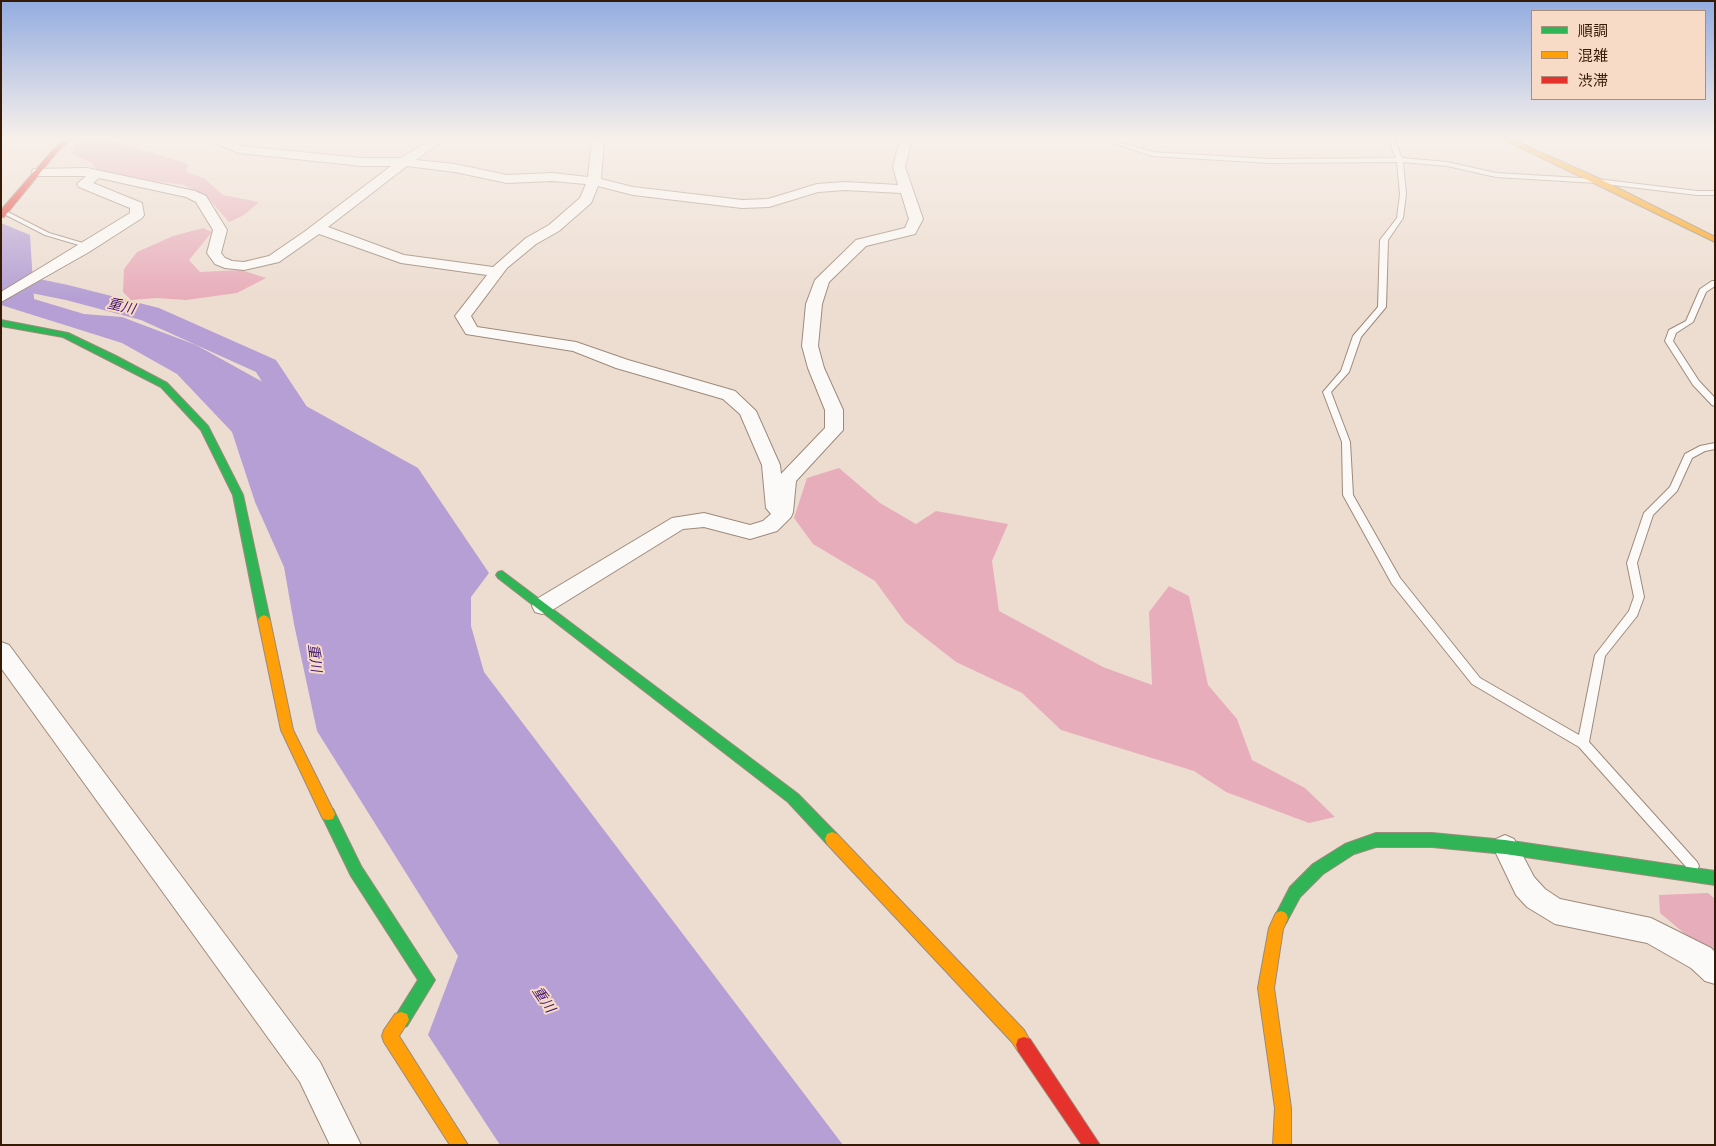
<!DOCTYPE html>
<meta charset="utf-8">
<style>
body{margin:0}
#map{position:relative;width:1716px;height:1146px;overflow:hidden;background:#edddd1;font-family:"Archivo Narrow","Noto Sans JP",sans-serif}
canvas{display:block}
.frame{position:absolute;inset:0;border:2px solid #351b05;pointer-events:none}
.legend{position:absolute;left:1531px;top:10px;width:175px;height:90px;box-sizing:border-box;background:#f8dbc6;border:1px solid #aa8e79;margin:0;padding:6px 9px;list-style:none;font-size:15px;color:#351b05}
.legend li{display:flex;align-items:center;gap:10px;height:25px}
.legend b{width:25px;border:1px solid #aa8e79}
</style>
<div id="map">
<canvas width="1716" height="1146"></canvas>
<div class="frame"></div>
<ul class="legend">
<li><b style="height:6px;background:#30b455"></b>順調</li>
<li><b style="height:6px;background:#ff9f0a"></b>混雑</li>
<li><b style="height:6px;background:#e5322d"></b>渋滞</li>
</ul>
</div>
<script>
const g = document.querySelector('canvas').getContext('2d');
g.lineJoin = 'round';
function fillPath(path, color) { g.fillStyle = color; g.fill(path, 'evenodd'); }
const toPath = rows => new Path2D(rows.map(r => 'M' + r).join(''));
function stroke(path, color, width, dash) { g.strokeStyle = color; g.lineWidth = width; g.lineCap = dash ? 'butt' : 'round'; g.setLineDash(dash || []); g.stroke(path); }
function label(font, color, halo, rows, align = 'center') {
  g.font = font + ' "Archivo Narrow","Noto Sans JP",sans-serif'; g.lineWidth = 4; g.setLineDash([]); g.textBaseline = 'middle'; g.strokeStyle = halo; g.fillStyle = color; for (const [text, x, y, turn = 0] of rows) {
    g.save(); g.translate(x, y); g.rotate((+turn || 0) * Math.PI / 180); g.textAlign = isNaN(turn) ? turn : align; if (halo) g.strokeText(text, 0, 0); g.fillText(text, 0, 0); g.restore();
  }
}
fillPath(toPath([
 [84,139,110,139,112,141,188,164,186,172,204,178,223,195,259,202,244,215,229,222,209,199,184,185,148,180,96,169,92,163,71,154,76,143],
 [203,228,212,232,189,260,200,272,241,270,266,278,237,293,186,300,157,298,131,300,123,292,124,269,137,252,173,236],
 [839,468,880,503,916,524,936,511,1008,524,992,561,999,611,1103,667,1152,685,1149,612,1169,586,1189,596,1208,685,1237,719,1252,760,1305,788,1335,817,1309,823,1226,792,1194,771,1061,730,1022,693,956,662,905,622,875,581,813,544,794,518,807,478],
 [1708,893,1715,899,1715,959,1660,913,1659,895]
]), '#e8adba');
fillPath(toPath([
 [1,223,30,235,34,299,84,314,122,317,196,345,418,468,489,573,471,597,471,626,484,672,843,1145,500,1145,428,1035,458,956,317,731,294,624,284,567,255,502,232,432,177,374,122,343,1,305]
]), '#b59fd4');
fillPath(toPath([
 [1,271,68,285,159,308,276,360,325,434,321,441,310,444,299,441,256,372,141,320,66,300,1,287,1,271]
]), '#b59fd4');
const lane = toPath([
 [1101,139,1109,139,1153,152,1270,159,1396,158,1388,139,1394,139,1402,158,1447,162,1496,173,1597,179,1697,191,1715,191,1715,195,1697,195,1597,183,1496,177,1447,166,1403,162,1406,194,1403,218,1388,240,1386,307,1361,337,1349,372,1331,392,1350,442,1353,495,1400,578,1480,678,1579,735,1595,655,1629,611,1634,597,1627,563,1644,513,1670,487,1685,454,1700,446,1715,443,1715,449,1705,451,1692,458,1677,491,1653,515,1637,563,1644,597,1637,616,1605,656,1589,742,1697,862,1699,866,1697,870,1693,872,1689,870,1579,747,1472,684,1392,584,1343,495,1342,442,1323,392,1341,371,1353,336,1378,307,1380,240,1397,218,1400,194,1397,162,1270,163,1152,156,1101,139],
 [4,210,49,233,93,246,89,248,45,235,2,213,2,211,4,210],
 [1712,281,1715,281,1715,286,1706,292,1693,322,1676,333,1673,341,1699,381,1715,398,1715,406,1712,405,1693,385,1665,341,1669,330,1686,321,1700,289,1712,281]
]);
const street = toPath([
 [210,139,226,139,242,146,270,149,362,158,401,158,431,139,445,139,416,160,455,164,507,175,552,173,588,177,592,139,604,139,601,179,633,187,742,200,768,199,817,184,845,182,898,185,893,167,900,139,912,139,905,167,923,219,915,234,866,246,829,282,822,304,818,346,824,368,843,410,843,430,796,481,793,512,791,517,777,531,750,539,704,527,683,529,549,612,542,614,535,612,532,606,535,600,672,518,704,513,750,525,763,521,771,514,766,508,762,465,740,414,723,399,616,368,573,351,466,334,455,316,487,275,401,263,319,234,279,262,244,270,225,268,215,264,207,253,213,230,196,202,186,197,99,178,93,183,142,203,144,215,142,218,89,252,1,302,1,292,130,213,130,208,79,187,77,184,86,176,38,176,32,172,33,169,87,168,195,191,206,196,227,230,221,253,225,258,232,261,244,262,269,256,304,232,391,166,362,166,239,153,212,142,210,139],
 [407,166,455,172,507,183,552,181,586,184,580,198,549,225,526,238,493,267,404,255,328,227,407,166],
 [598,186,633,195,742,208,769,207,818,192,845,190,901,193,909,219,905,228,856,240,815,280,806,304,802,346,808,368,825,410,825,428,781,474,780,465,756,411,735,391,628,360,576,342,477,327,471,316,507,268,536,244,559,231,591,203,598,186],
 [1,642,9,645,320,1062,361,1145,330,1145,300,1082,1,668,1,642],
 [1505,835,1514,839,1534,877,1545,889,1560,899,1651,918,1711,948,1715,952,1715,984,1705,981,1691,968,1647,943,1555,924,1527,907,1516,895,1493,847,1496,839,1505,835]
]);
const fast = toPath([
 [1,320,68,333,116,356,167,383,208,426,243,495,270,620,268,623,260,623,258,620,233,495,201,430,161,387,63,337,1,326,1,320],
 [502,571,798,794,837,834,839,839,837,844,832,846,827,844,788,802,498,578,496,575,498,572,502,571],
 [328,808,333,809,361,866,435,980,407,1026,401,1028,395,1026,393,1020,418,980,351,876,321,814,323,809,328,808],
 [1376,833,1432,833,1505,840,1715,871,1715,885,1505,854,1432,847,1376,847,1354,854,1323,874,1300,897,1286,923,1281,925,1276,923,1274,918,1290,887,1313,864,1345,844,1376,833]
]);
const slow = toPath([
 [1503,139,1511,139,1600,179,1715,237,1715,242,1503,139],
 [264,615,268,617,270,620,293,730,335,814,333,819,328,820,323,819,281,730,258,620,260,617,264,615],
 [832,832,837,834,1024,1030,1032,1045,1030,1051,1024,1053,1018,1051,1012,1042,827,844,825,839,827,834,832,832],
 [1281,911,1286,913,1288,918,1283,929,1274,988,1291,1108,1291,1145,1273,1145,1275,1108,1258,988,1269,928,1276,913,1281,911],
 [401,1012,407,1014,409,1020,399,1036,468,1145,450,1145,384,1042,382,1036,384,1030,395,1014,401,1012]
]);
const jam = toPath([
 [65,139,72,139,57,152,4,217,1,217,1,210,53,150,65,139],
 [1024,1037,1030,1039,1100,1145,1082,1145,1018,1051,1016,1045,1018,1039,1024,1037]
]);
stroke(lane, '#9d8a7a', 2);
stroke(street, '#9d8a7a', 2);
stroke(fast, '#9d8a7a', 2);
stroke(slow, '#9d8a7a', 2);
stroke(jam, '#9d8a7a', 2);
fillPath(lane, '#fcfaf8');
fillPath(street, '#fcfaf8');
fillPath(fast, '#30b455');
fillPath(slow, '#ff9f0a');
fillPath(jam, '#e5322d');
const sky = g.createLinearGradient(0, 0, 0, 299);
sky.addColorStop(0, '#93ace0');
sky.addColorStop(0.46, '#f7f0ea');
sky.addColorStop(1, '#f7f0ea00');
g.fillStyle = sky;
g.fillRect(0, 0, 1716, 299);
label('italic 14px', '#3e1374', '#f8dbc6', [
 ["重川",121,307,13],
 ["重川",314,658,83],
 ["重川",543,1000,56]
]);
</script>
